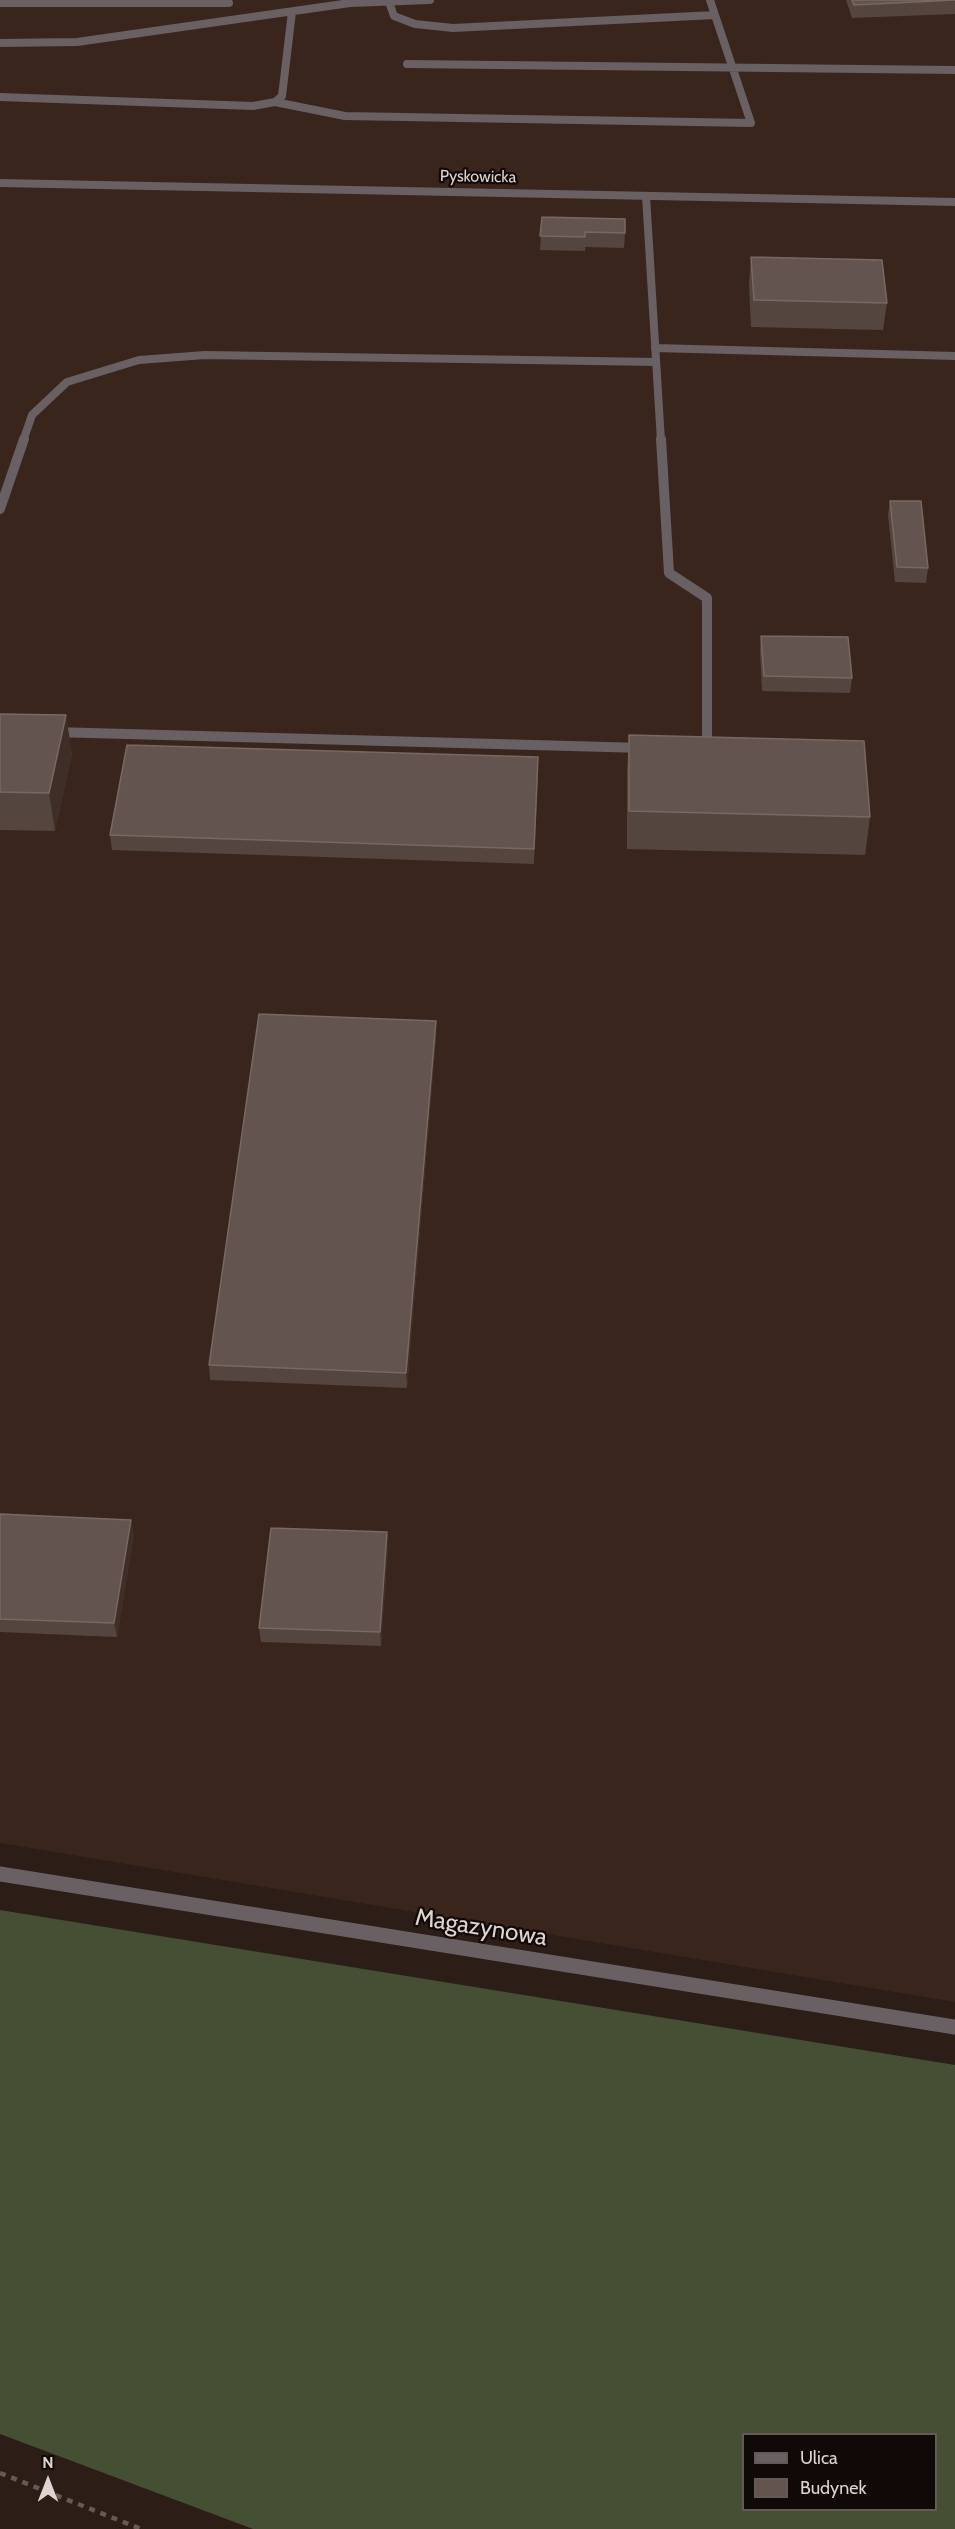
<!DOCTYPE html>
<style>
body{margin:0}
#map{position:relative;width:955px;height:2529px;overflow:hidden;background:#2c1d17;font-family:Cabin,sans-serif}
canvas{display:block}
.legend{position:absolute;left:742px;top:2433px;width:195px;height:78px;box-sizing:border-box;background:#100907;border:2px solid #625a57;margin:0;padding:8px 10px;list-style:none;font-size:18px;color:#ded4d0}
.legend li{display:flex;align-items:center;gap:12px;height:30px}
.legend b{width:30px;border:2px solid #625a57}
.north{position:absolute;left:18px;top:2451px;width:60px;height:60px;-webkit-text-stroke:4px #100907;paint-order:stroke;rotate:0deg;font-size:16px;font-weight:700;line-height:24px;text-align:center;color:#ded4d0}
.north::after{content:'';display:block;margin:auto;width:21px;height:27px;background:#ded4d0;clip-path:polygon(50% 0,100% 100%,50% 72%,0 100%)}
</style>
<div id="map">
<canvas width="955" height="2529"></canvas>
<ul class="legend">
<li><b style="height:8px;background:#686062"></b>Ulica</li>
<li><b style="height:16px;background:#64544f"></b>Budynek</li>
</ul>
<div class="north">N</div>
</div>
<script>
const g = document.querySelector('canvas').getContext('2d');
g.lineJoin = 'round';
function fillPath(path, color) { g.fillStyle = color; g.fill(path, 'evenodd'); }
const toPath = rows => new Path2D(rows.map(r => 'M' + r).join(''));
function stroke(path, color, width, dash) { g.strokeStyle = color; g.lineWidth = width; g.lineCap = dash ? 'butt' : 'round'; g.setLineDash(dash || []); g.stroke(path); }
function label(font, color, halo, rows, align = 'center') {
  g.font = font + ' Cabin,sans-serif'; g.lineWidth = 4.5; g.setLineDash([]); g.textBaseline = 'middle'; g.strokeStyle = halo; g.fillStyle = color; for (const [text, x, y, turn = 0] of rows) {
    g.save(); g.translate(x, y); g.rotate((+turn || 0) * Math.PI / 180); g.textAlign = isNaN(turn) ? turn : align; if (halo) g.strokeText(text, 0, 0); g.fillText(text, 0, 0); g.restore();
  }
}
fillPath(toPath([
 [0,0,955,0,955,2002,0,1843]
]), '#3a251c');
fillPath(toPath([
 [0,1910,955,2065,955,2529,253,2529,0,2434],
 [744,2434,936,2434,936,2510,744,2510]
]), '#454f34');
stroke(toPath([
 [0,2473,141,2529]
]), '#675954', 4.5, [6, 6]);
stroke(toPath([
 [349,0,350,3,430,0],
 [389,2,394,16,415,24,453,28,715,15],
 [0,3,229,3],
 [0,43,77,42,350,3],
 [407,64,955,70],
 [0,97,253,106,275,102,282,96,292,12],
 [275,102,345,116,751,123,710,0],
 [646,196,661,441],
 [655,348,955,356],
 [23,441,32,415,67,382,139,360,205,355,656,362]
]), '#686062', 8);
stroke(toPath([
 [661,439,669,573,707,598,707,749],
 [0,509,24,439],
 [53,732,644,748]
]), '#686062', 10);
stroke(toPath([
 [0,183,955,202]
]), '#686062', 8);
stroke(toPath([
 [0,1874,955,2027]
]), '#686062', 15);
fillPath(toPath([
 [846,0,955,0,955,14,852,18],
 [542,217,625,233,624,248,585,247,585,251,540,250],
 [751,257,887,303,883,330,751,327,749,284],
 [890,501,928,568,926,583,895,582,888,515],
 [761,636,852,678,850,693,762,691,760,651],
 [0,714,72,753,55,831,0,830],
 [629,735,870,817,865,855,627,849,627,773],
 [538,773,534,864,112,850,110,835],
 [436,1036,407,1388,210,1380,209,1365],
 [0,1514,134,1534,117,1637,0,1632],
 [387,1532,388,1546,381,1646,261,1642,259,1628]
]), '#55453f');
fillPath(toPath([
 [66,715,72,753,55,831,49,793],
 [436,1021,436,1036,407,1388,406,1373],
 [131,1520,134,1534,117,1637,114,1623],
 [387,1532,388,1546,381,1646,380,1632]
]), '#3f2e28');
const building = toPath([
 [852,0,955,0,854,5,852,0],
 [542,217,625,219,625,233,585,232,585,237,540,236,542,217],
 [751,257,882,260,887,303,754,300,751,257],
 [890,501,921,501,928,568,897,567,890,501],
 [761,636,848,637,852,678,764,676,761,636],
 [0,714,66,715,49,793,0,792,0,714],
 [629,735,864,741,870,817,629,811,629,735],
 [127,745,538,757,534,849,110,835,127,745],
 [259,1014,436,1021,406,1373,209,1365,259,1014],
 [0,1514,131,1520,114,1623,0,1619,0,1514],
 [271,1528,387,1532,380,1632,259,1628,271,1528]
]);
fillPath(building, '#64544f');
stroke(building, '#776863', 1.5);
label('16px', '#ded4d0', '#100907', [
 ["Pyskowicka",478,177,1]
]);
label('24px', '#ded4d0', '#100907', [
 ["Magazynowa",481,1928,9]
]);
</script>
